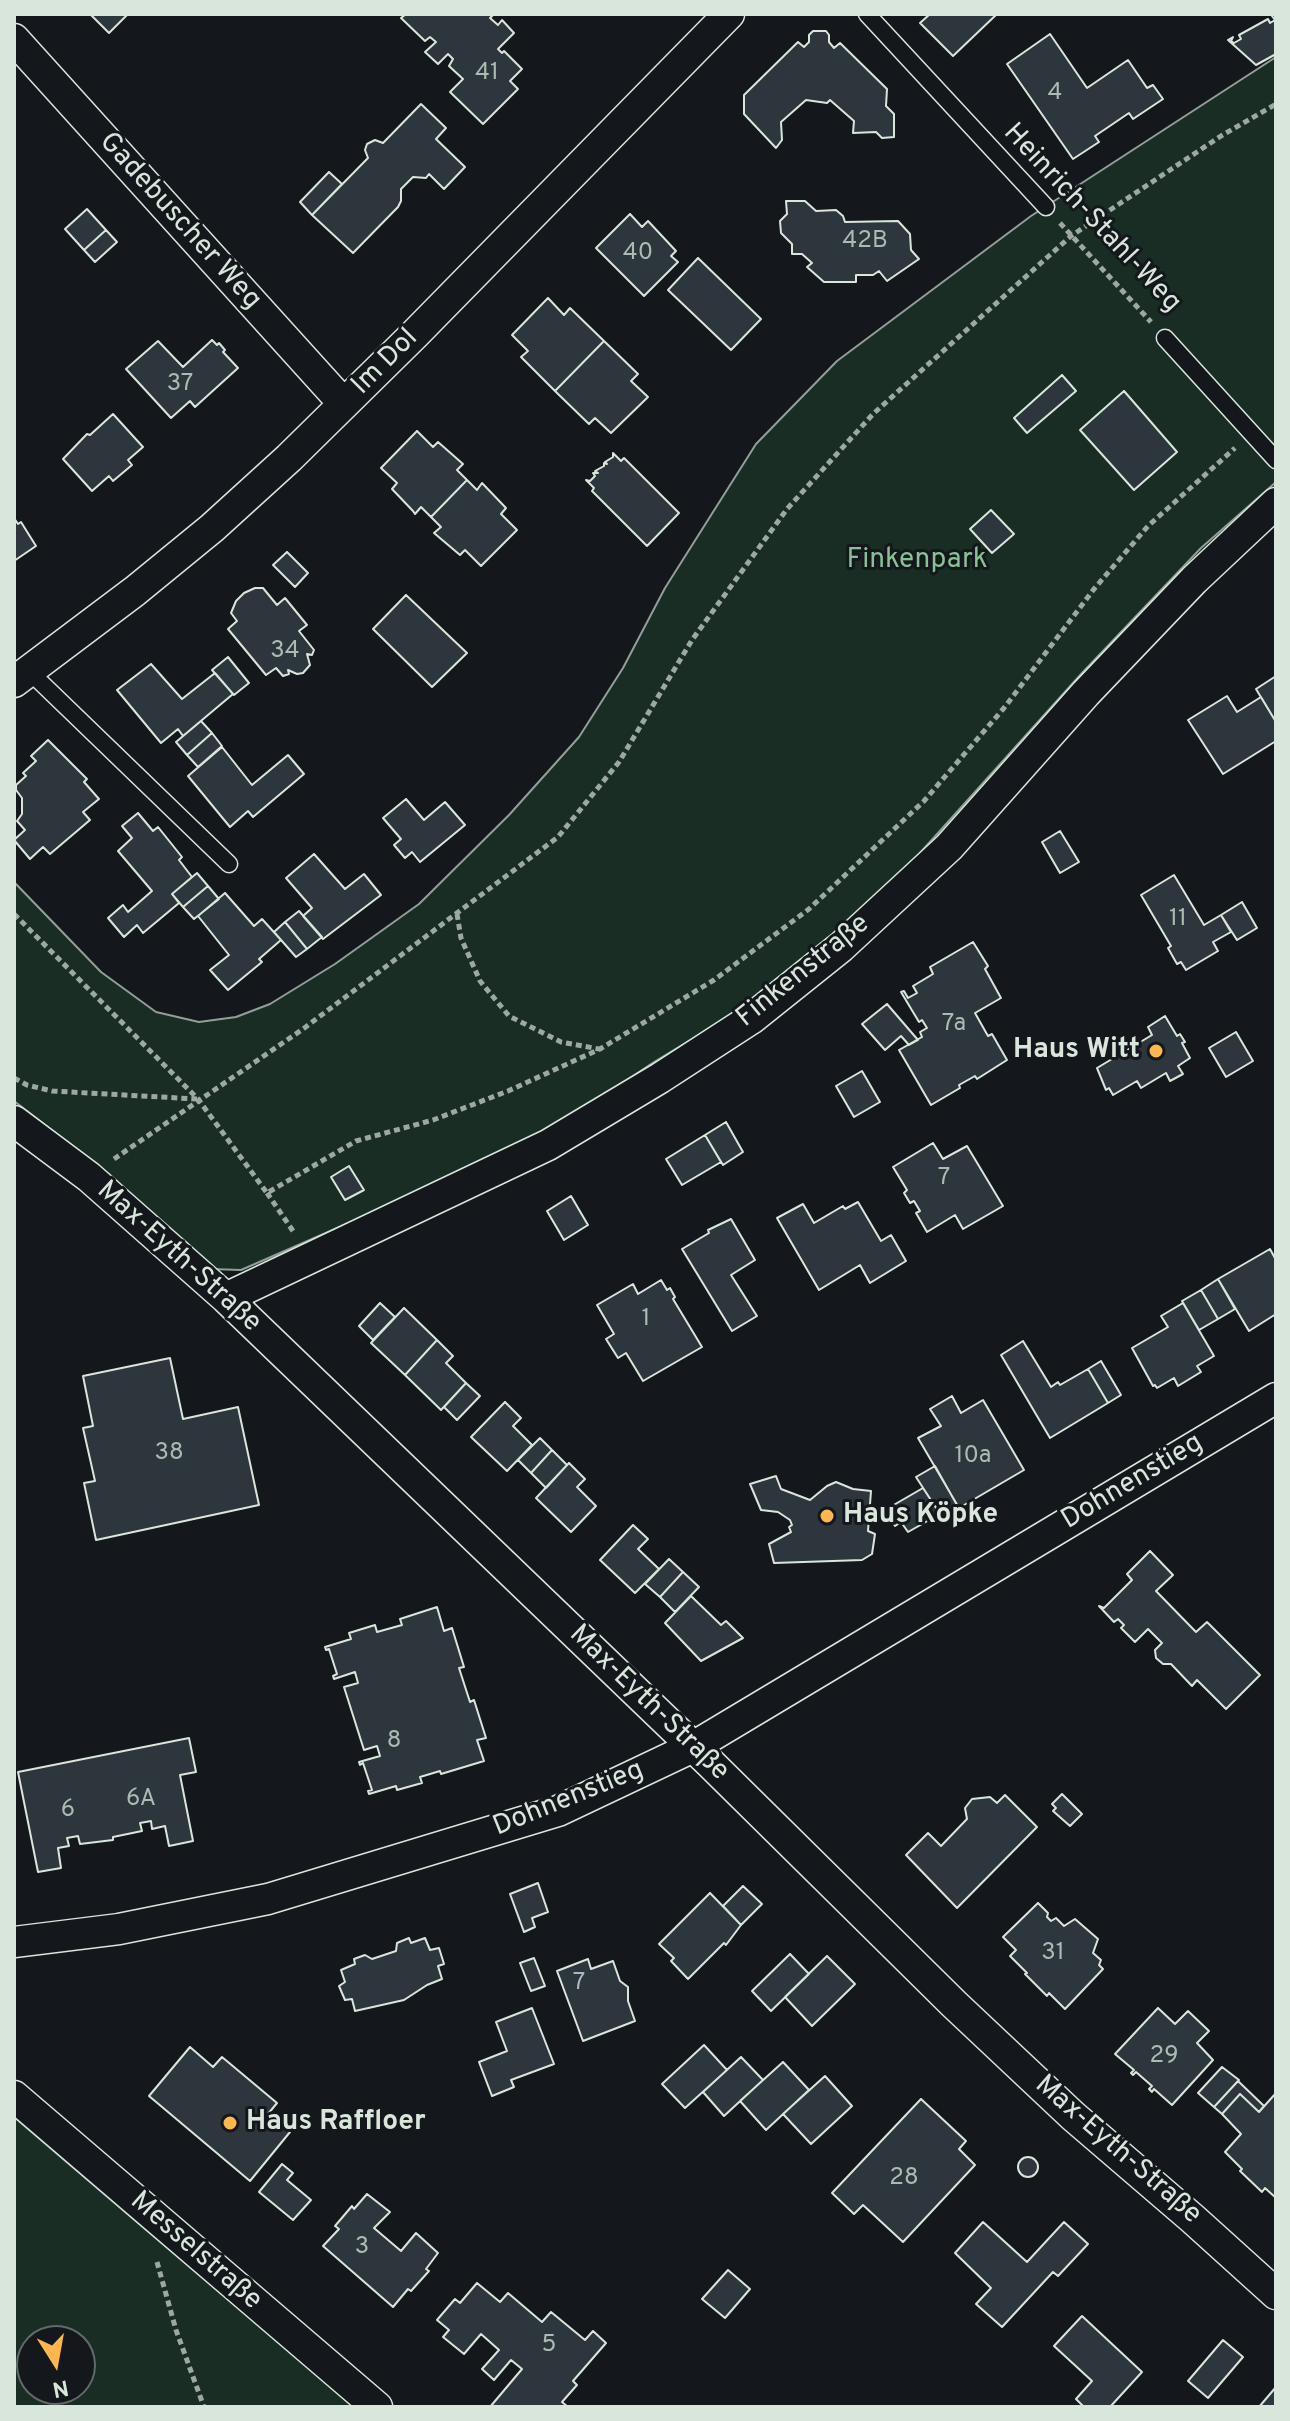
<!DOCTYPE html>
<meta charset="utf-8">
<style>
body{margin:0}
#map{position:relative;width:1290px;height:2421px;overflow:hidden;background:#14181c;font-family:Overpass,sans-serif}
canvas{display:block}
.frame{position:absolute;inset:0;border:16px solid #d8e6dc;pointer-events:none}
.north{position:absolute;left:16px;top:2325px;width:80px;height:80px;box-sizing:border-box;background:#14181c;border:2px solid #626a69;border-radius:50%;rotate:169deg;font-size:22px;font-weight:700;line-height:32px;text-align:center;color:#d8e6dc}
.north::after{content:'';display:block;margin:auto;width:28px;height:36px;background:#ffb74d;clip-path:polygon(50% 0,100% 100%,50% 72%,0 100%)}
</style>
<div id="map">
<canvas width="1290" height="2421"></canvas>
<div class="frame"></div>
<div class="north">N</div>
</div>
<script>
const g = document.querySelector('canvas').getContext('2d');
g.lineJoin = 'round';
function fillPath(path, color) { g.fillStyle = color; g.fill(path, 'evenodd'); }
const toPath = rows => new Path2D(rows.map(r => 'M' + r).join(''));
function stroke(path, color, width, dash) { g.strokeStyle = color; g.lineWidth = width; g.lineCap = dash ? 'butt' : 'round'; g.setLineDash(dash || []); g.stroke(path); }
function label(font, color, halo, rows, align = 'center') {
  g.font = font + ' Overpass,sans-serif'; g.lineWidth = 6; g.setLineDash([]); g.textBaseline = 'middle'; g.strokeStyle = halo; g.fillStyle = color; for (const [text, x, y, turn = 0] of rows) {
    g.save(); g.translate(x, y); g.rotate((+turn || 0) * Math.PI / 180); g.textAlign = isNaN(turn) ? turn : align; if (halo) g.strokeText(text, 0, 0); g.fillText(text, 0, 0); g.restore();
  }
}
const green = toPath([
 [1276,57,1276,482,1201,548,1082,673,893,883,828,944,742,1009,654,1062,578,1113,454,1177,241,1270,211,1269,105,1171,14,1101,14,882,101,972,156,1012,199,1022,236,1017,270,1004,335,964,419,904,509,815,579,737,623,668,665,588,756,444,837,361,1031,216,1276,57],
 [14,2117,138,2223,355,2407,14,2407,14,2117],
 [32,2341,80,2341,80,2389,32,2389,32,2341]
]);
fillPath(green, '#1a2d24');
stroke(green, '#939e99', 2);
const building = toPath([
 [90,14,128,14,109,33,90,14],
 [406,14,494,14,490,18,498,25,502,20,514,33,498,49,502,53,504,51,522,69,510,81,518,89,483,124,450,92,463,79,449,66,453,59,448,54,438,64,425,52,436,42,430,37,425,41,401,18,406,14],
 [930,14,997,14,953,56,920,23,930,14],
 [1274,14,1276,17,1276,54,1256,65,1228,40,1233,37,1231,41,1234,43,1241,39,1239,35,1268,19,1270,23,1275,20,1272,16,1274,14],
 [813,31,826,31,829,35,829,42,834,48,840,43,887,89,886,106,894,114,894,137,882,138,876,132,853,133,854,121,830,100,827,103,806,100,781,122,782,140,776,148,744,114,744,95,798,42,804,47,809,42,809,35,813,31],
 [1050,34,1087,88,1128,60,1147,88,1153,85,1163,99,1133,119,1129,113,1095,136,1099,142,1073,159,1007,64,1050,34],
 [421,104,446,128,436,139,465,167,444,189,429,174,426,178,413,177,401,189,401,201,398,207,353,253,312,215,368,158,365,150,367,144,375,140,383,143,421,104],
 [329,172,342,184,312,215,300,202,329,172],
 [786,201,805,201,816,211,836,210,843,216,845,222,898,221,910,234,911,250,919,259,887,281,879,271,873,275,856,275,856,282,824,282,807,267,812,263,802,254,792,254,792,244,781,233,780,221,787,214,786,201],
 [87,209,106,230,84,250,65,229,87,209],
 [630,214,642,227,648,221,676,251,671,256,678,262,644,296,596,248,630,214],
 [106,230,117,242,95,262,84,250,106,230],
 [698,258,761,319,731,350,668,290,698,258],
 [548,298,564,315,570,308,604,341,555,391,521,357,528,351,512,335,548,298],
 [212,340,217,345,219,343,225,350,223,352,238,368,195,407,190,401,171,418,126,369,158,341,183,367,212,340],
 [604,341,638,374,631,381,648,397,611,433,595,418,589,424,555,391,604,341],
 [1062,375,1076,391,1027,433,1014,418,1062,375],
 [1124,391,1177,452,1134,490,1080,430,1124,391],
 [113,414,143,447,128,460,132,465,113,481,109,476,92,491,63,459,87,434,90,435,113,414],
 [417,431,433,447,438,442,463,464,457,470,467,480,431,517,421,507,415,514,413,511,392,489,397,483,381,468,417,431],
 [613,453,621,461,624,458,679,513,647,546,592,491,594,488,586,480,590,481,595,476,593,473,598,473,595,471,604,466,604,463,607,464,605,462,613,457,613,453],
 [467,480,477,490,482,483,506,508,501,514,517,530,481,566,465,550,460,555,434,533,441,527,431,517,467,480],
 [991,510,1014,534,992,553,970,529,991,510],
 [14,518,18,524,21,522,36,546,14,561,14,518],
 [287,552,308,573,295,587,273,565,287,552],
 [255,588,263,588,277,605,285,598,307,625,299,631,314,650,312,655,307,654,310,665,303,673,297,674,288,670,289,674,283,676,276,668,266,675,228,629,237,621,231,613,236,601,244,593,255,588],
 [406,595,467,653,432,687,373,629,406,595],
 [228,657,249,683,234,695,212,670,228,657],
 [151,664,182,699,215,673,233,694,183,736,178,729,161,743,117,690,151,664],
 [1276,676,1276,722,1256,689,1276,676],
 [1227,696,1237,712,1261,697,1276,722,1276,741,1223,774,1188,720,1227,696],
 [201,721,212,733,187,755,176,742,201,721],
 [212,733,222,746,198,767,187,755,212,733],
 [48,740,87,779,84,782,99,799,83,812,90,820,50,854,43,847,30,859,14,840,25,830,17,821,22,814,22,798,16,790,16,785,26,776,23,773,36,761,31,756,48,740],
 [222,747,252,785,288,755,304,774,253,817,248,811,230,827,188,776,222,747],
 [406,799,424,820,445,802,465,825,420,862,412,852,405,858,394,845,401,839,383,818,406,799],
 [138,813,153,831,158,827,182,857,179,860,192,877,172,894,179,903,143,933,137,925,124,937,108,918,123,905,128,912,152,891,118,851,132,838,122,826,138,813],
 [1060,831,1079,862,1060,873,1042,842,1060,831],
 [314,854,345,889,364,874,381,895,323,939,303,916,312,908,286,878,314,854],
 [197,873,208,886,183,907,172,894,197,873],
 [1174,875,1204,925,1221,915,1231,932,1213,942,1218,951,1186,970,1181,962,1177,964,1168,948,1171,946,1141,895,1174,875],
 [208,886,219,899,194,919,183,907,208,886],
 [225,893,254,926,262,919,281,940,259,959,262,962,228,990,210,970,229,955,198,916,225,893],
 [1242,902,1257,928,1237,940,1221,915,1242,902],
 [299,911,322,937,307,949,285,922,299,911],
 [285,922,307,949,296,957,274,932,285,922],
 [973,942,988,966,985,969,1001,998,975,1013,988,1036,992,1034,1007,1060,977,1079,975,1076,959,1085,960,1088,931,1105,899,1050,922,1037,920,1032,927,1028,922,1020,919,1022,901,992,904,991,908,998,917,993,913,986,933,974,930,967,973,942],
 [887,1004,918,1040,909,1045,901,1036,885,1050,862,1024,887,1004],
 [1165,1016,1177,1036,1180,1034,1185,1042,1182,1043,1190,1058,1178,1066,1183,1074,1170,1081,1166,1073,1141,1088,1137,1081,1113,1095,1109,1088,1106,1090,1097,1068,1152,1035,1148,1027,1165,1016],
 [1236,1032,1253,1061,1226,1077,1209,1048,1236,1032],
 [862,1071,880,1102,854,1117,836,1086,862,1071],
 [726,1122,743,1152,723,1165,705,1135,726,1122],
 [705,1135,721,1162,682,1185,666,1159,705,1135],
 [933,1143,943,1159,967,1146,1003,1206,963,1229,955,1215,927,1232,916,1213,920,1211,914,1201,910,1203,904,1193,907,1190,893,1167,933,1143],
 [349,1166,364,1190,345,1200,331,1177,349,1166],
 [571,1196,588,1225,564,1240,547,1211,571,1196],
 [858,1202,881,1241,891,1235,906,1261,870,1283,860,1265,819,1290,777,1218,803,1204,814,1223,843,1206,845,1209,858,1202],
 [731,1219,755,1260,731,1275,757,1316,732,1331,682,1249,709,1233,708,1230,731,1219],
 [1270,1249,1276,1260,1276,1314,1249,1331,1218,1279,1270,1249],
 [1218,1279,1235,1309,1218,1319,1201,1290,1218,1279],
 [661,1280,667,1290,670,1288,675,1297,673,1299,702,1347,643,1381,626,1353,618,1358,606,1339,614,1334,597,1305,633,1284,638,1294,661,1280],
 [1201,1290,1218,1319,1199,1330,1182,1301,1201,1290],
 [380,1303,395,1317,373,1340,359,1326,380,1303],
 [1183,1303,1214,1356,1197,1366,1201,1372,1178,1386,1174,1378,1157,1388,1155,1385,1153,1386,1132,1348,1168,1327,1161,1316,1183,1303],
 [404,1308,437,1340,405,1375,371,1343,404,1308],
 [437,1340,453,1356,446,1363,466,1383,441,1410,405,1375,437,1340],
 [1023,1341,1051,1387,1058,1382,1060,1385,1088,1369,1108,1403,1050,1438,1001,1355,1023,1341],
 [170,1358,183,1419,238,1407,259,1505,96,1540,84,1483,95,1481,83,1428,93,1426,83,1376,170,1358],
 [1101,1361,1121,1395,1108,1403,1088,1369,1101,1361],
 [466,1383,480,1396,457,1420,444,1407,466,1383],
 [952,1396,961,1413,983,1400,1024,1470,959,1508,918,1438,941,1426,930,1409,952,1396],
 [505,1402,521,1418,513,1426,532,1445,507,1471,471,1437,505,1402],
 [540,1438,552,1450,531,1473,518,1460,540,1438],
 [552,1450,567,1465,546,1488,531,1473,552,1450],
 [569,1463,585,1479,577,1487,596,1506,571,1532,536,1498,569,1463],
 [935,1466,957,1505,940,1514,916,1477,935,1466],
 [776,1476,781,1489,810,1500,827,1486,836,1482,853,1489,871,1491,868,1531,875,1534,872,1554,862,1560,774,1563,769,1544,791,1532,789,1527,792,1525,790,1520,778,1512,761,1510,750,1484,776,1476],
 [923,1488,940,1514,908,1532,901,1522,895,1526,885,1510,923,1488],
 [633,1525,648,1539,638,1549,659,1569,635,1593,600,1560,633,1525],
 [1150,1551,1173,1575,1156,1591,1196,1632,1207,1622,1260,1675,1226,1709,1197,1680,1192,1686,1171,1664,1163,1664,1156,1658,1155,1650,1162,1643,1148,1629,1135,1642,1121,1628,1124,1625,1118,1619,1114,1622,1099,1606,1104,1608,1132,1580,1127,1574,1150,1551],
 [669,1559,683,1572,660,1597,645,1584,669,1559],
 [683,1572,699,1587,675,1612,660,1597,683,1572],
 [691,1596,721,1625,726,1621,743,1638,701,1661,665,1623,691,1596],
 [437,1607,444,1631,452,1628,464,1667,459,1668,470,1702,474,1700,486,1738,477,1740,484,1761,441,1774,440,1771,420,1777,422,1783,397,1790,396,1786,369,1794,368,1791,372,1790,363,1763,360,1765,359,1762,380,1756,377,1746,364,1750,344,1687,358,1683,355,1672,334,1679,333,1676,337,1674,329,1649,326,1650,325,1647,351,1639,349,1633,375,1625,377,1632,402,1625,400,1619,437,1607],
 [189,1738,196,1772,180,1775,193,1841,169,1846,165,1826,152,1829,151,1821,140,1823,142,1831,113,1837,113,1840,80,1844,78,1836,67,1838,69,1846,58,1848,61,1868,38,1872,18,1772,189,1738],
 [1062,1794,1082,1814,1070,1826,1053,1811,1056,1808,1052,1804,1062,1794],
 [1005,1795,1037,1827,957,1908,906,1855,928,1833,941,1846,967,1819,965,1808,972,1799,990,1797,997,1803,1005,1795],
 [538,1883,548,1912,532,1918,535,1927,524,1932,510,1894,538,1883],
 [743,1886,762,1904,741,1925,723,1906,743,1886],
 [710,1893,741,1925,726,1945,724,1943,688,1979,671,1961,674,1958,659,1944,710,1893],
 [1038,1903,1048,1913,1047,1917,1051,1921,1056,1918,1064,1926,1075,1919,1098,1939,1093,1953,1101,1960,1099,1965,1103,1969,1065,2009,1049,1993,1047,1996,1025,1974,1027,1973,1010,1956,1016,1950,1003,1937,1038,1903],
 [409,1938,411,1943,425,1938,430,1950,439,1948,444,1964,438,1966,442,1979,427,1985,404,2000,355,2011,352,1999,345,2000,339,1986,345,1982,341,1970,355,1964,354,1959,365,1955,372,1959,396,1951,397,1943,409,1938],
 [790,1954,809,1974,771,2011,752,1991,790,1954],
 [827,1956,855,1984,812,2026,785,1997,827,1956],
 [534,1958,545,1986,531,1991,520,1963,534,1958],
 [588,1959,591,1969,613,1961,620,1981,628,1987,628,2001,635,2021,583,2041,557,1971,588,1959],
 [532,2008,554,2064,511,2080,514,2087,492,2096,479,2062,507,2051,496,2022,532,2008],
 [1158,2008,1175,2024,1188,2011,1209,2031,1197,2043,1213,2060,1172,2105,1154,2089,1152,2092,1149,2089,1152,2086,1136,2072,1133,2075,1131,2073,1134,2070,1115,2054,1158,2008],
 [704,2045,727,2070,685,2108,662,2084,704,2045],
 [190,2047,213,2067,222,2057,277,2103,268,2114,290,2132,250,2181,149,2096,190,2047],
 [741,2057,763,2080,724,2116,703,2092,741,2057],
 [783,2062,809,2090,766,2130,740,2101,783,2062],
 [1222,2067,1239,2080,1214,2107,1198,2093,1222,2067],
 [825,2076,852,2106,811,2144,783,2114,825,2076],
 [1238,2081,1264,2106,1259,2112,1240,2094,1222,2114,1214,2107,1238,2081],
 [1276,2093,1276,2198,1265,2188,1262,2192,1240,2171,1242,2169,1225,2152,1241,2134,1222,2114,1240,2094,1259,2112,1276,2093],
 [921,2099,966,2141,959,2149,975,2165,903,2242,863,2205,854,2214,832,2193,921,2099],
 '1018 2167a10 10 0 1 1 20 0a10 10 0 1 1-20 0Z',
 [282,2164,293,2173,287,2180,311,2200,293,2220,259,2192,282,2164],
 [367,2194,390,2212,374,2228,401,2251,416,2233,438,2253,426,2269,429,2271,411,2291,408,2289,393,2307,323,2246,339,2229,335,2226,352,2206,354,2209,367,2194],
 [983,2222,1027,2262,1064,2222,1088,2244,1058,2276,1053,2272,1002,2327,976,2304,991,2288,955,2253,983,2222],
 [728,2270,750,2289,725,2318,702,2299,728,2270],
 [477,2283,500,2302,508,2293,542,2322,551,2312,585,2340,593,2331,606,2343,573,2381,577,2385,562,2402,568,2407,490,2407,522,2369,511,2360,494,2380,482,2369,499,2350,481,2334,464,2354,443,2337,449,2330,437,2320,455,2299,460,2303,477,2283],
 [1082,2316,1142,2372,1110,2407,1084,2407,1076,2399,1092,2381,1054,2346,1082,2316],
 [1223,2340,1243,2357,1208,2398,1188,2381,1223,2340],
 [1276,2387,1276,2407,1259,2407,1276,2387]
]);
fillPath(building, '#2c363c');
stroke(building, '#d8e6dc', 2);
const lane = toPath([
 [867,14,1046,207],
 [1165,338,1276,460],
 [29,671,229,864]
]);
const street = toPath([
 [14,39,344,404],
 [14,682,135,591,212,528,289,458,415,334,729,14],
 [14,1121,89,1177,226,1298,710,1763,954,2004,1073,2116,1193,2219,1276,2294],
 [226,1298,548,1145,660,1078,751,1019,841,947,949,847,1086,693,1194,580,1276,503],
 [14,1942,119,1929,268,1899,558,1811,693,1747,1276,1398],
 [14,2096,377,2407]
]);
stroke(lane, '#d8e6dc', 19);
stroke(street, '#d8e6dc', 33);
stroke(toPath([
 [1060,223,1151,322],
 [14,914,198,1099,267,1193,356,1141,433,1120,508,1091,600,1049,714,980,809,909,924,801,1004,708,1094,589,1148,526,1235,448],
 [457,914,461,938,480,981,509,1016,561,1042,599,1049],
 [14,1078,27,1085,52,1091,197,1099],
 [114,1159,303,1029,558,837,619,762,692,640,787,509,873,414,1071,236,1221,136,1276,104],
 [267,1193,293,1231],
 [157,2262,176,2330,204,2407]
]), '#9da8a2', 5, [6, 4]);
stroke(lane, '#14181c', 16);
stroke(street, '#14181c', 30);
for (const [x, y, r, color] of [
 [1156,1051,8,"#ffb74d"],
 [827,1516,8,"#ffb74d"],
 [230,2123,8,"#ffb74d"]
]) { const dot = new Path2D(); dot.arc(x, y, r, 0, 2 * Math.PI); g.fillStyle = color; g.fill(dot); stroke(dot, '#14181c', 3); }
label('24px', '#adbab4', null, [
 ["41",487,74],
 ["4",1055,94],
 ["42B",865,242],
 ["40",638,254],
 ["37",180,385],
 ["34",285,652],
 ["11",1178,920],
 ["7a",954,1025],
 ["7",944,1179],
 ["1",646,1320],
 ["38",169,1454],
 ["10a",973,1457],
 ["8",394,1742],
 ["6A",141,1800],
 ["6",68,1811],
 ["31",1053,1954],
 ["7",579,1984],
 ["29",1164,2057],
 ["28",904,2179],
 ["3",362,2248],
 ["5",549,2346]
]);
label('28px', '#d8e6dc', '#14181c', [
 ["Heinrich-Stahl-Weg",1091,219,47],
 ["Gadebuscher Weg",179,222,48],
 ["Im Dol",386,363,-45],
 ["Finkenstraße",804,972,-39],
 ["Max-Eyth-Straße",178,1258,42],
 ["Dohnenstieg",1133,1483,-31],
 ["Max-Eyth-Straße",648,1704,44],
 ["Dohnenstieg",569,1800,-22],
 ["Max-Eyth-Straße",1117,2151,41],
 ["Messelstraße",195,2252,41]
]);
label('28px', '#8ac095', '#14181c', [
 ["Finkenpark",917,561]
]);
label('bold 28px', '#d8e6dc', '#14181c', [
 ["Haus Witt",1140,1051,"right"],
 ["Haus Köpke",843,1516],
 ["Haus Raffloer",246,2123]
], 'left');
</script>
